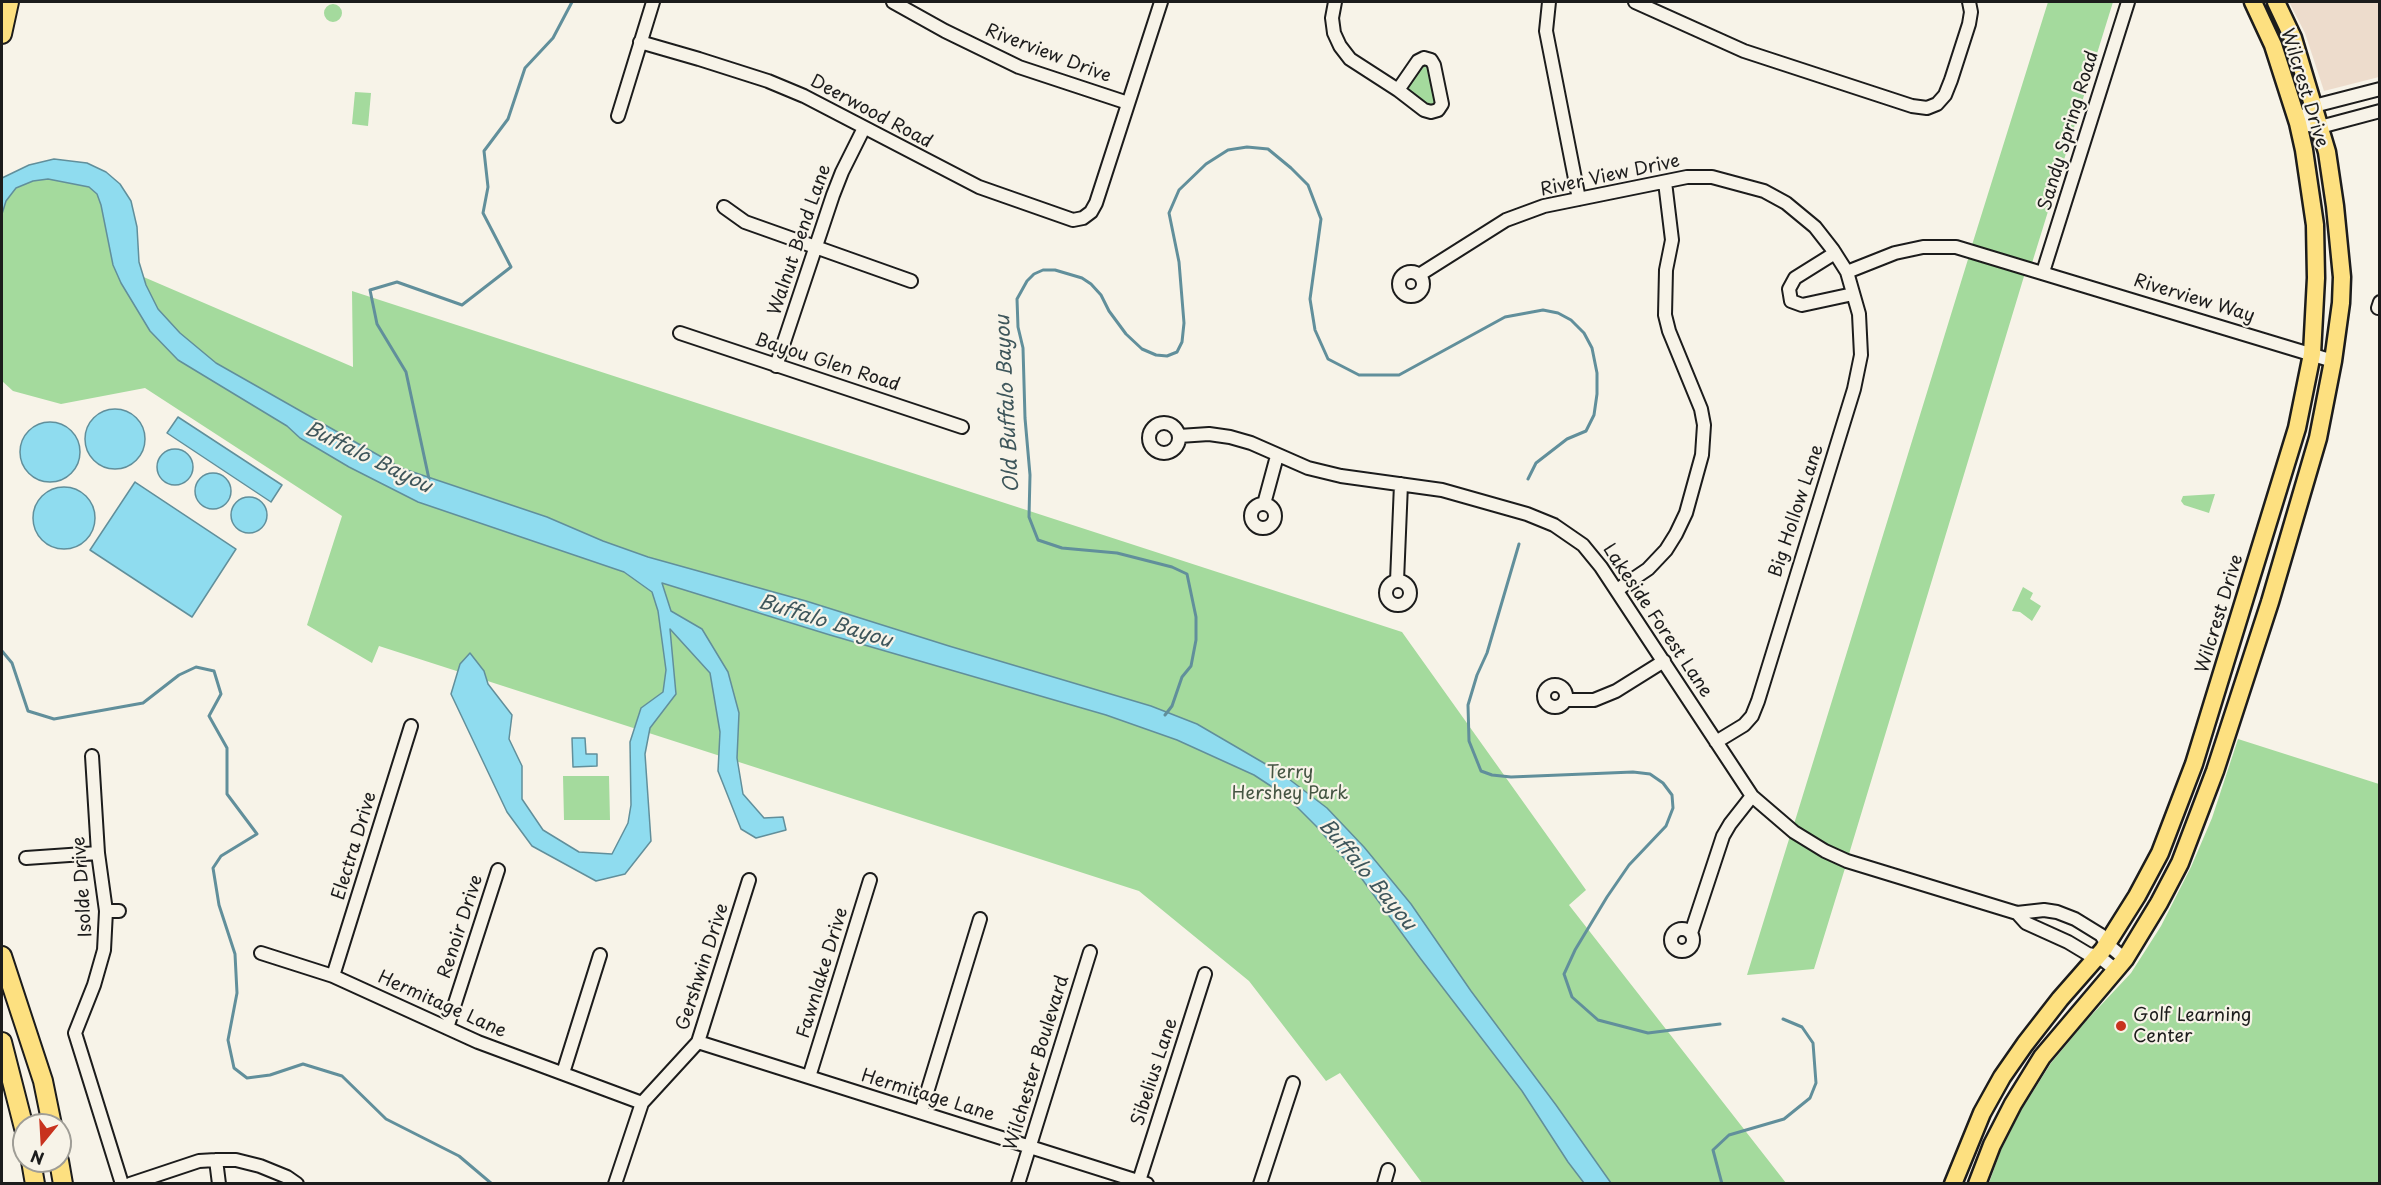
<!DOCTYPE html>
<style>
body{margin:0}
#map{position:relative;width:2381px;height:1185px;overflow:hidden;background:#f7f3e8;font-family:"Playpen Sans",sans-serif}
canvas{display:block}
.frame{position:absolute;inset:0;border:3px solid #1c1c1c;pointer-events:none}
.north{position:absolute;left:12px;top:1113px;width:60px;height:60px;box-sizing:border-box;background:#f7f3e8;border:2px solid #9f9d96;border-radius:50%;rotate:198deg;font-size:16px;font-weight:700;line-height:24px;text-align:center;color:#1c1c1c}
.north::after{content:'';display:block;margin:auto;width:21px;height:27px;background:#c8321e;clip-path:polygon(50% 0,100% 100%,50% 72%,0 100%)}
</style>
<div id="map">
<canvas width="2381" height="1185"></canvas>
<div class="frame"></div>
<div class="north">N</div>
</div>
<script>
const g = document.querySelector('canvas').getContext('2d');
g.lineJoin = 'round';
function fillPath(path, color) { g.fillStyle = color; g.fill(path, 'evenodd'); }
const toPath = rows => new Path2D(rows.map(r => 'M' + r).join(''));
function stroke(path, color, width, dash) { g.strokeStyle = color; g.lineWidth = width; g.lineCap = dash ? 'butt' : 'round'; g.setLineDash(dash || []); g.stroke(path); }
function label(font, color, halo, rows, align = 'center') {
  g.font = font + ' "Playpen Sans",sans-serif'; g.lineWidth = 4.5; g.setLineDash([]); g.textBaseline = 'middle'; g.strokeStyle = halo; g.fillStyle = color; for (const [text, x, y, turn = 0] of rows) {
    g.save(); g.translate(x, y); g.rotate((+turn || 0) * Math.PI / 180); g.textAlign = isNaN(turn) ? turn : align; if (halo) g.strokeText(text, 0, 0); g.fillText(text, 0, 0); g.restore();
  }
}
fillPath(toPath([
 [2289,2,2379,2,2379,77,2324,91,2305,33]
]), '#eddccc');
fillPath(toPath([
 [2048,2,2113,2,2032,263,1972,245],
 '324 13a9 9 0 1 1 18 0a9 9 0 1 1-18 0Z',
 [1421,64,1429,66,1436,101,1435,105,1429,106,1410,93,1409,88,1409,84],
 [355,92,371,93,368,126,352,124],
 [60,169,98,182,125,269,353,367,352,291,1402,632,1586,890,1569,905,1786,1183,1422,1183,1340,1073,1326,1081,1249,981,1139,891,379,646,372,663,307,625,342,516,145,388,61,404,13,391,2,381,2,193,12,181],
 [1969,256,2025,273,1849,854,1820,842,1794,824],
 [2215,494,2209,513,2184,505,2181,501,2183,496],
 [2023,587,2033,593,2030,599,2041,606,2032,621,2020,612,2012,611],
 [2238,739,2379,784,2379,1183,1989,1183,2001,1150,2022,1109,2051,1063,2086,1021,2131,973,2161,926,2191,867,2212,818],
 [563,776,609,776,610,820,564,820],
 [1790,836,1846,865,1814,969,1747,975]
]), '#a4da9d');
const water = toPath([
 [54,159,87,163,106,172,120,184,131,201,137,227,139,262,146,285,158,309,180,333,216,363,401,468,547,517,603,541,648,557,806,601,949,646,1151,706,1197,724,1281,773,1327,808,1364,847,1411,904,1471,991,1556,1105,1611,1183,1584,1183,1568,1162,1522,1091,1420,958,1362,879,1317,827,1286,796,1254,775,1177,740,1106,715,830,635,662,583,671,611,702,629,728,672,739,713,737,758,743,794,764,818,783,817,786,830,756,838,741,829,718,771,720,732,710,673,670,629,676,694,650,728,645,754,651,841,625,874,596,881,532,846,507,812,451,694,460,664,470,653,484,671,488,684,512,715,509,739,522,766,522,799,543,830,579,852,612,854,628,823,631,805,630,742,641,708,663,692,666,670,658,611,652,592,624,572,418,502,349,467,300,438,287,426,178,360,150,331,121,283,113,265,101,205,97,194,89,187,48,179,33,181,16,188,6,201,2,214,2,178,29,165,54,159],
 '85 439a30 30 0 1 1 60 0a30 30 0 1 1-60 0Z',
 [178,417,282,485,271,502,167,433,178,417],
 '20 452a30 30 0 1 1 60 0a30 30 0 1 1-60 0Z',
 '157 467a18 18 0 1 1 36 0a18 18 0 1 1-36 0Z',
 '195 491a18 18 0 1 1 36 0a18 18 0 1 1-36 0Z',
 [135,482,236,549,192,617,90,550,135,482],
 '33 518a31 31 0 1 1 62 0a31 31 0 1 1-62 0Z',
 '231 515a18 18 0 1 1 36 0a18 18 0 1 1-36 0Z',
 [572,738,585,738,586,754,597,754,597,766,573,767,572,738]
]);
fillPath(water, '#8fdcef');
stroke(water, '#618f9b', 1.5);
stroke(toPath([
 [429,479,406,372,377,324,370,290,397,282,462,305,511,267,483,213,488,187,484,151,508,119,525,68,553,38,572,2],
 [1519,544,1487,653,1477,675,1468,705,1469,741,1481,771,1492,775,1511,777,1633,772,1650,774,1663,783,1672,795,1673,808,1666,826,1629,865,1607,897,1575,950,1564,974,1572,997,1598,1020,1648,1033,1720,1024],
 [2,651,12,663,28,711,54,719,143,703,179,675,196,667,214,671,221,694,209,716,227,748,227,794,257,834,221,856,213,868,219,905,235,954,237,993,228,1040,234,1068,247,1078,270,1075,303,1064,342,1076,386,1119,459,1156,492,1184],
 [1165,715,1172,706,1182,677,1191,666,1196,640,1196,617,1187,574,1172,567,1117,553,1062,548,1038,540,1029,517,1030,475,1025,418,1023,348,1018,327,1017,299,1027,281,1034,274,1043,270,1055,270,1082,278,1091,284,1101,295,1109,311,1126,334,1142,349,1156,355,1167,356,1177,352,1182,342,1184,323,1179,262,1169,213,1179,190,1206,164,1228,150,1247,147,1268,149,1291,168,1308,185,1321,219,1310,299,1315,330,1328,359,1359,375,1399,375,1505,317,1543,310,1558,313,1571,320,1584,333,1592,348,1597,373,1597,394,1594,415,1586,431,1567,439,1536,463,1528,479],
 [1722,1184,1713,1150,1729,1135,1784,1119,1810,1098,1816,1083,1813,1043,1802,1027,1783,1019]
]), '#618f9b', 3);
const minor = toPath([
 [893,2,945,31,1019,67,1128,103],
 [1335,2,1332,18,1334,33,1340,46,1350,59,1398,90],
 [1549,2,1546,31,1579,199],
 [1635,2,1744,51,1912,106,1927,108,1937,104,1945,95,1951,80,1969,24,1971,12,1969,2],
 [640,42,699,59,768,81,804,96,979,187,1073,220,1083,218,1091,212,1096,203,1161,2],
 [1424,58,1431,60,1434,65,1442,104,1438,110,1431,112,1424,110,1398,90,1418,61,1424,58],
 [618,116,653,2],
 [2298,123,2314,106,2380,89],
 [2298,123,2320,127,2380,111],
 [724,207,745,222,911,281],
 [1835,253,1795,278,1789,289,1791,301,1802,305,1853,294],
 [1847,272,1895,253,1923,247,1956,247,2333,361],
 [2043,272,2128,2],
 '1399 284a12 12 0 1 1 24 0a12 12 0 1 1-24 0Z',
 [1419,275,1506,220,1544,206,1687,177,1712,177,1764,191,1786,203,1815,227,1833,250,1847,272,1859,314,1861,355,1854,389,1758,701,1752,716,1744,725,1716,742],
 [2378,308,2380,302],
 [680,333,962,427],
 [776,366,833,195,842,172,864,128],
 '1149 438a15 15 0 1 1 30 0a15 15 0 1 1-30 0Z',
 [1179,436,1209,434,1230,437,1251,443,1308,468,1341,476,1442,490,1527,514,1554,525,1583,545,1601,567,1752,796,1794,832,1825,851,1847,861,2017,913,2044,910,2057,912,2075,919,2101,935,2107,944,2125,959],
 [1264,504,1277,456],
 '1251 516a12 12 0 1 1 24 0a12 12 0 1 1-24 0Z',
 '1386 593a12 12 0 1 1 24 0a12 12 0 1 1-24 0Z',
 [1397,581,1401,484],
 [1617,590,1648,569,1666,550,1676,534,1686,513,1702,455,1704,425,1701,409,1669,331,1665,315,1666,270,1672,240,1665,182],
 '1544 696a11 11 0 1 1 22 0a11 11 0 1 1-22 0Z',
 [1565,700,1594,700,1616,691,1664,661],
 [92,756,98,853,106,911,104,950,94,985,75,1033,122,1184],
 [26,858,98,853],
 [106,911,119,911],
 [2017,913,2026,923,2068,942,2088,954,2098,956,2116,970],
 '1671 940a11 11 0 1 1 22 0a11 11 0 1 1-22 0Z',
 [1691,933,1723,836,1730,824,1752,796],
 [261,953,333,976,478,1042,642,1103],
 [333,976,411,726],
 [447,1028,498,870],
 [698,1042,1147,1184],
 [563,1073,600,955],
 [809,1077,870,880],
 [921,1112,980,919],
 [216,1160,219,1184],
 [1139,1181,1205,974],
 [130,1184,199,1161,216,1160,236,1160,260,1166,287,1177,297,1184],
 [615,1184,642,1103,698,1042,749,880],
 [1018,1184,1090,952],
 [1260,1184,1293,1083],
 [1384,1184,1388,1170]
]);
const major = toPath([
 [1953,1184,1982,1113,2002,1077,2025,1044,2060,999,2103,950,2137,896,2160,853,2194,764,2297,428,2312,354,2316,278,2315,225,2304,150,2298,123,2273,45,2253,2],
 [1977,1184,1992,1145,2013,1104,2042,1057,2125,959,2159,903,2180,863,2215,771,2270,602,2318,438,2333,361,2341,303,2342,277,2335,206,2327,152,2293,38,2276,2]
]);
const highway = toPath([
 [2,34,9,2],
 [2,956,43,1081,52,1125],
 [2,1042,24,1128],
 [31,1161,35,1184],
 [59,1161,63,1184]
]);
stroke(minor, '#1c1c1c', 16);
stroke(major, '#1c1c1c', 21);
stroke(highway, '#1c1c1c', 22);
stroke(minor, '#f7f3e8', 12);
stroke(major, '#fde080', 16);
stroke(highway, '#fde080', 18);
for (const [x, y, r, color] of [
 [2121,1026,6,"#c8321e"]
]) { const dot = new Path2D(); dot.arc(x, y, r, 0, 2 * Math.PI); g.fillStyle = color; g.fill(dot); stroke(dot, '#f7f3e8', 2); }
label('18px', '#1c1c1c', '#f7f3e8', [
 ["Riverview Drive",1048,54,21],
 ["Wilcrest Drive",2304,88,73],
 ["Deerwood Road",871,112,28],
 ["Sandy Spring Road",2069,131,-73],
 ["River View Drive",1610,176,-12],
 ["Walnut Bend Lane",800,240,-71],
 ["Riverview Way",2194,299,17],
 ["Bayou Glen Road",827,363,18],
 ["Big Hollow Lane",1797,511,-72],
 ["Wilcrest Drive",2220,614,-73],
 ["Lakeside Forest Lane",1657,621,56],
 ["Electra Drive",355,846,-73],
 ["Isolde Drive",83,887,-94],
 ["Renoir Drive",461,927,-72],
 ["Gershwin Drive",703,967,-72],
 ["Fawnlake Drive",823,973,-73],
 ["Hermitage Lane",442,1005,24],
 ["Wilchester Boulevard",1037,1063,-73],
 ["Sibelius Lane",1155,1072,-72],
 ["Hermitage Lane",928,1096,17]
]);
label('18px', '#455543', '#f7f3e8', [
 ["Terry",1290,773],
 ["Hershey Park",1290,794]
]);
label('18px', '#1c1c1c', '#f7f3e8', [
 ["Golf Learning",2133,1016],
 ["Center",2133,1037]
], 'left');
label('italic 20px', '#3e565b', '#f7f3e8', [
 ["Old Buffalo Bayou",1008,404,-93],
 ["Buffalo Bayou",368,458,26],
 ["Buffalo Bayou",825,622,17],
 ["Buffalo Bayou",1367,875,50]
]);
</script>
